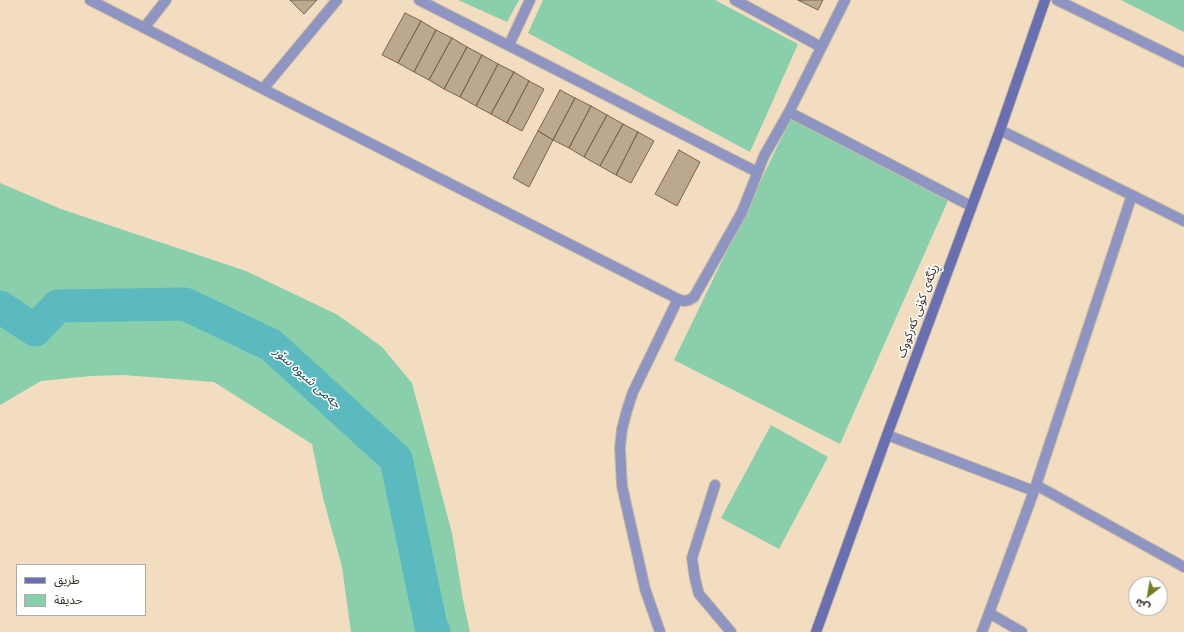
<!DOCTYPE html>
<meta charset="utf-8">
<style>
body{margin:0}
#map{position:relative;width:1184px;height:632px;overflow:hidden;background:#f2ddc1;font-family:Helvetica,"Noto Sans Arabic",sans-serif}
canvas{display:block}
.legend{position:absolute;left:16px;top:564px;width:130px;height:52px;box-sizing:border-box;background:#fff;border:1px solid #afaba7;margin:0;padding:5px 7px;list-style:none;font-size:12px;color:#362e23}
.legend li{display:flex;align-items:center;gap:8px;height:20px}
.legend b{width:20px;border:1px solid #afaba7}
.north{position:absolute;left:1128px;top:576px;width:40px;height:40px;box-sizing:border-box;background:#fff;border:1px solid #afaba7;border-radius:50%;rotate:211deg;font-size:11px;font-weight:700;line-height:16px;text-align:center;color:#362e23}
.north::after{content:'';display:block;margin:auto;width:14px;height:18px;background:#757b24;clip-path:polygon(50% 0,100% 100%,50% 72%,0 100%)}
</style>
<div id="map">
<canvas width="1184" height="632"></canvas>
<ul class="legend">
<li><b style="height:5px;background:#6970b2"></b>طريق</li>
<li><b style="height:11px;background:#8acfab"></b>حديقة</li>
</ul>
<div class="north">ش</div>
</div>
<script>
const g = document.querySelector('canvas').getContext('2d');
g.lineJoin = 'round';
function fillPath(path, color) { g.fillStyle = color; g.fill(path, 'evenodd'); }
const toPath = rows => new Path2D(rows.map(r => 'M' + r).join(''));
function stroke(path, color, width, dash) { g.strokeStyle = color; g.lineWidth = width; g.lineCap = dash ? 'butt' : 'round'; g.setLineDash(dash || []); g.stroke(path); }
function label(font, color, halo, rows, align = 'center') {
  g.font = font + ' Helvetica,"Noto Sans Arabic",sans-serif'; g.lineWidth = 3; g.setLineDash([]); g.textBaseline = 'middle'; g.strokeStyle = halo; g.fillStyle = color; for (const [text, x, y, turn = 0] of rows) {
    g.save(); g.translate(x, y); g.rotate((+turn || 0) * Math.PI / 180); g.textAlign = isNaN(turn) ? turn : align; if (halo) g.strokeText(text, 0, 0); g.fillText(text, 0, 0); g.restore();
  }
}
fillPath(toPath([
 [458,0,519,0,507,22],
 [543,0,715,0,798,44,750,152,528,33],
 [1121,0,1184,0,1184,32],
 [792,116,950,196,840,444,674,360],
 [0,183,61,209,246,271,338,315,382,347,412,383,452,533,463,600,470,632,351,632,342,567,323,498,312,444,214,382,123,375,91,376,41,381,0,405],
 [771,425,828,457,779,549,721,518]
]), '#8acfab');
stroke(toPath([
 [0,307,35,330,58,306,185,304,271,345,396,459,431,626,434,632]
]), '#5bbabf', 33);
const building = toPath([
 [290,0,317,0,304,14,290,0],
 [798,0,823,0,818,10,798,0],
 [405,13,421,21,398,63,382,55,405,13],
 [421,21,436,30,414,72,398,63,421,21],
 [436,30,452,38,429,80,414,72,436,30],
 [452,38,467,47,444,89,429,80,452,38],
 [467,47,482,55,460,97,444,89,467,47],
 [482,55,498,64,476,106,460,97,482,55],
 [498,64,514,72,491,114,476,106,498,64],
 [514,72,529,81,507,123,491,114,514,72],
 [529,81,544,89,522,131,507,123,529,81],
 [560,90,575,98,553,140,538,131,560,90],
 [575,98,591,106,569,148,553,140,575,98],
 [591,106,607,115,584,157,569,148,591,106],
 [607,115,623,124,600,166,584,157,607,115],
 [623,124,638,132,616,175,600,166,623,124],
 [538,131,553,140,529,187,513,178,538,131],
 [638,132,654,141,631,183,616,175,638,132],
 [679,150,700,162,677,206,655,194,679,150]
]);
fillPath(building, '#bca88e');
stroke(building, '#77654c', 1);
const lane = toPath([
 [715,485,692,558,695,579,699,594,731,632]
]);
const street = toPath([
 [90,0,263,89,678,299,684,301,689,300,694,297,742,212,764,156,789,112,845,0],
 [419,0,757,172],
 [735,0,821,47],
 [1057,0,1184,62],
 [144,28,166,0],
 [509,45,530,0],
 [263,89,337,0],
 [789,112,971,206],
 [1000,130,1184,221],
 [887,435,1034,491],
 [1036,485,1184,567],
 [989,613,1022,632],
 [660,632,645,589,622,486,620,448,622,429,627,410,633,392,678,299],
 [982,632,1034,491,1132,195]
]);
const secondary = toPath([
 [816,632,887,435,1000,130,1045,0]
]);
stroke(lane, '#ccbaa1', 12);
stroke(street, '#ccbaa1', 12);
stroke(secondary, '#ccbaa1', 12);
stroke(lane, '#8f95c3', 10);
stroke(street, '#8f95c3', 10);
stroke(secondary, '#6970b2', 10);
label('12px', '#362e23', '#fff', [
 ["ڕێگەی کۆنی کەرکووک",918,311,-70]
]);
label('italic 13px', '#1f4b4d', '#fff', [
 ["چەمی شیوە سۆر",307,378,42]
]);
</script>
